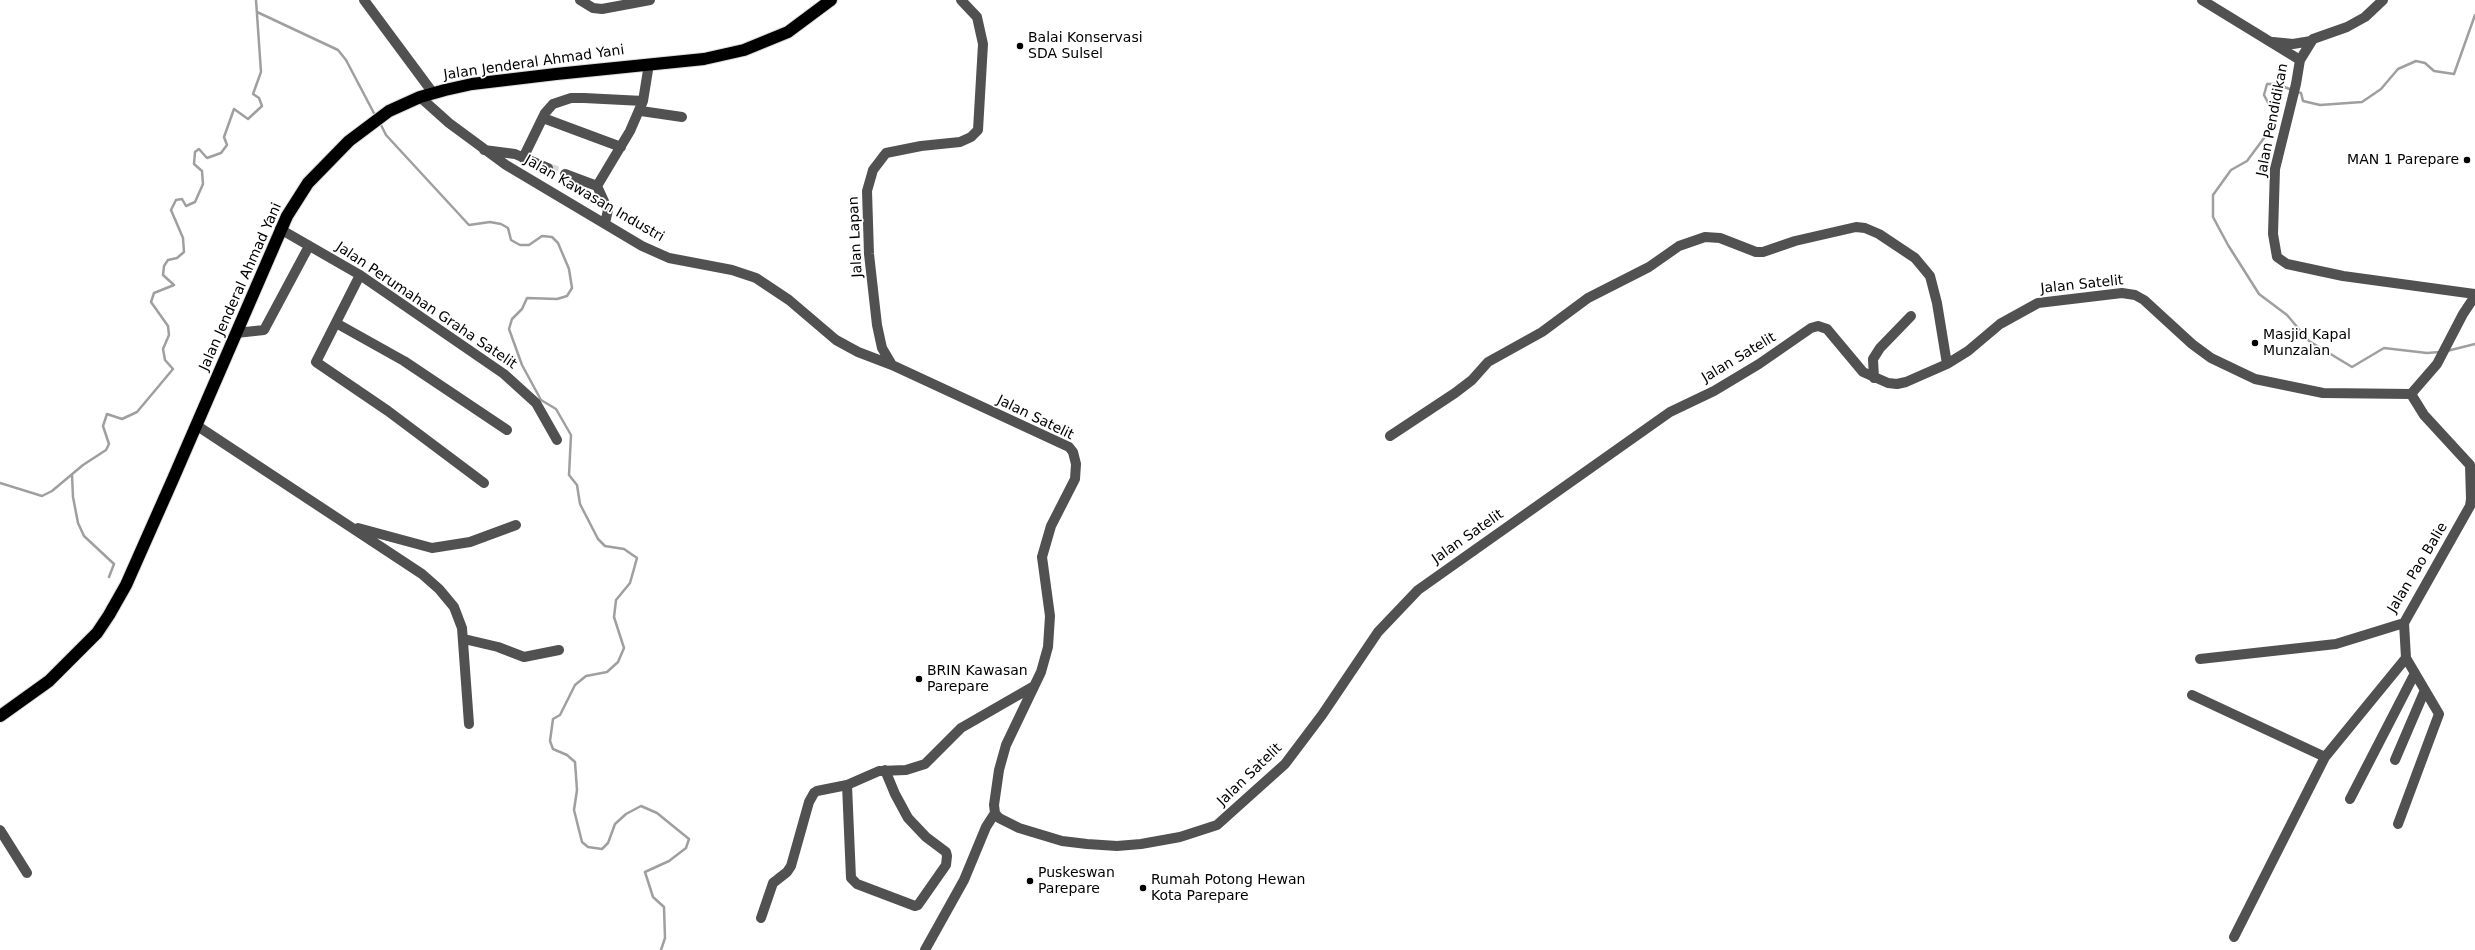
<!DOCTYPE html>
<style>
body{margin:0}
canvas{display:block;background:#fff}
</style>
<canvas width="2475" height="950"></canvas>
<script>
const g = document.querySelector('canvas').getContext('2d');
g.lineJoin = 'round';
const toPath = rows => new Path2D(rows.map(r => 'M' + r).join(''));
function stroke(path, color, width, dash) { g.strokeStyle = color; g.lineWidth = width; g.lineCap = dash ? 'butt' : 'round'; g.setLineDash(dash || []); g.stroke(path); }
function label(font, color, halo, rows, align = 'center') {
  g.font = font + ' "DejaVu Sans",sans-serif'; g.lineWidth = 3.5; g.setLineDash([]); g.textBaseline = 'middle'; g.strokeStyle = halo; g.fillStyle = color; for (const [text, x, y, turn = 0] of rows) {
    g.save(); g.translate(x, y); g.rotate((+turn || 0) * Math.PI / 180); g.textAlign = isNaN(turn) ? turn : align; if (halo) g.strokeText(text, 0, 0); g.fillText(text, 0, 0); g.restore();
  }
}
stroke(toPath([
 [257,12,338,50,346,60,376,117],
 [2292,90,2277,84,2267,84,2264,95,2274,114,2264,138,2247,161,2231,170,2213,195,2213,217,2228,245,2259,294,2287,315,2309,341,2352,367,2384,348,2427,353,2440,352],
 [2297,92,2301,93,2303,101,2320,105,2362,102,2381,89,2398,69,2416,61,2425,63,2434,71,2454,74,2475,15],
 [380,123,386,135,469,225,490,222,501,224,508,228,511,240,520,245,529,245,542,236,552,237,558,243,569,269,572,288,567,296,557,299,527,298,522,309,512,319,509,329,522,365,541,400,556,409,571,435,569,475,577,485,580,504,598,539,605,546,624,549,637,558,630,583,616,600,614,617,624,648,618,662,607,672,586,676,575,685,560,715,553,719,550,741,553,749,567,755,575,762,577,790,574,810,582,842,588,847,602,849,608,843,615,824,626,814,641,806,657,813,689,839,686,848,669,861,645,872,653,897,664,907,665,938,661,950],
 [2447,351,2475,344],
 [72,475,73,497,78,523,84,536,114,564,109,577],
 [0,483,42,496,52,491,83,465,106,450,109,444,103,426,107,414,122,419,137,412,173,369,165,360,163,349,169,335,168,326,151,302,154,293,174,285,163,275,164,266,168,260,177,258,184,252,183,238,171,210,176,200,182,199,186,206,195,202,203,184,202,171,194,164,195,152,199,149,207,158,221,153,227,145,224,137,234,109,248,119,262,106,259,98,253,94,261,72,256,0]
]), '#9f9f9f', 2.5);
stroke(toPath([
 [548,168,565,174]
]), '#d9d9d9', 10, [10, 5]);
const highway = toPath([
 [0,716,49,681,97,633,109,615,126,585,173,479,287,216,308,183,349,141,389,111,420,97,445,90,472,84,556,74,704,59,744,50,788,32,831,0]
]);
stroke(highway, '#dbdbdb', 14);
stroke(toPath([
 [364,0,433,93],
 [580,0,593,8,602,9,650,0],
 [2202,0,2300,60],
 [2383,0,2365,17,2347,27,2313,39,2300,60,2296,84,2275,169,2273,234,2277,257,2287,264,2343,276,2475,294],
 [2273,42,2293,44,2311,41],
 [420,97,449,123,506,165,642,246,669,258,732,270,756,278,789,300,836,340,858,352,892,365,1069,447,1073,452,1076,464,1075,479,1051,526,1042,557,1050,616,1048,647,1041,672,1006,745,999,770,994,805,995,813,999,818,1019,828,1062,841,1087,844,1117,846,1141,844,1180,837,1217,825,1285,764,1322,715,1378,632,1418,590,1670,412,1714,391,1759,364,1811,328,1818,326,1827,329,1863,372,1888,383,1897,384,1906,382,1947,364,1968,351,2000,324,2038,303,2122,293,2135,295,2144,300,2192,344,2211,358,2255,379,2323,393,2411,394,2437,364,2463,314,2475,296],
 [641,111,682,117],
 [543,118,621,147],
 [484,150,515,154,548,168],
 [523,158,545,113,553,104,571,98,584,98,643,101,649,64],
 [565,174,597,186,608,210,605,223],
 [597,186,630,131,643,101],
 [280,229,360,275,504,374,536,403,557,440],
 [360,275,316,362,388,411,484,483],
 [336,323,404,361,507,430],
 [236,333,264,330,309,246],
 [892,365,882,348,877,325,869,254,867,191,873,170,886,153,921,146,960,142,971,137,978,130,983,44,977,17,961,0],
 [1874,378,1873,359,1880,348,1911,316],
 [196,425,422,574,439,589,454,607,462,628,469,724],
 [1390,436,1455,393,1472,380,1488,362,1542,332,1588,298,1649,267,1679,246,1705,237,1720,238,1756,252,1763,252,1795,241,1856,227,1865,228,1879,234,1915,258,1930,276,1937,303,1947,364],
 [358,528,432,548,470,542,516,525],
 [464,639,498,647,524,657,559,650],
 [2200,659,2336,644,2404,623,2470,506,2471,499,2470,465,2424,415,2411,394],
 [2192,695,2325,757],
 [2395,760,2425,690],
 [847,785,851,878,857,884,915,906,918,905,946,865,947,856,946,852,926,837,908,818,895,794,885,770],
 [2350,799,2415,673],
 [2398,824,2439,714,2406,658],
 [0,830,27,873],
 [761,918,773,883,787,872,791,866,809,802,814,793,817,791,847,785,879,771,906,770,925,764,961,728,1034,686],
 [2234,937,2325,757,2406,658,2404,623],
 [925,950,964,880,986,827,995,813]
]), '#515151', 10);
stroke(highway, '#000', 12);
for (const [x, y, r, color] of [
 [1020,46,4,"#000"],
 [2467,160,4,"#000"],
 [2255,343,4,"#000"],
 [919,679,4,"#000"],
 [1030,881,4,"#000"],
 [1143,888,4,"#000"]
]) { const dot = new Path2D(); dot.arc(x, y, r, 0, 2 * Math.PI); g.fillStyle = color; g.fill(dot); stroke(dot, '#fff', 1.5); }
label('14px', '#000', '#fff', [
 ["Balai Konservasi",1028,38],
 ["SDA Sulsel",1028,54],
 ["MAN 1 Parepare",2459,160,"right"],
 ["Masjid Kapal",2263,335],
 ["Munzalan",2263,351],
 ["BRIN Kawasan",927,671],
 ["Parepare",927,687],
 ["Puskeswan",1038,873],
 ["Parepare",1038,889],
 ["Rumah Potong Hewan",1151,880],
 ["Kota Parepare",1151,896]
], 'left');
label('14px', '#000', '#fff', [
 ["Jalan Jenderal Ahmad Yani",534,63,-8],
 ["Jalan Pendidikan",2273,120,-79],
 ["Jalan Kawasan Industri",594,199,30],
 ["Jalan Lapan",856,237,-93],
 ["Jalan Satelit",2082,285,-6],
 ["Jalan Jenderal Ahmad Yani",241,287,-66],
 ["Jalan Perumahan Graha Satelit",426,306,34],
 ["Jalan Satelit",1739,358,-31],
 ["Jalan Satelit",1035,418,26],
 ["Jalan Satelit",1468,537,-35],
 ["Jalan Pao Balie",2418,568,-59],
 ["Jalan Satelit",1250,775,-44]
]);
</script>
